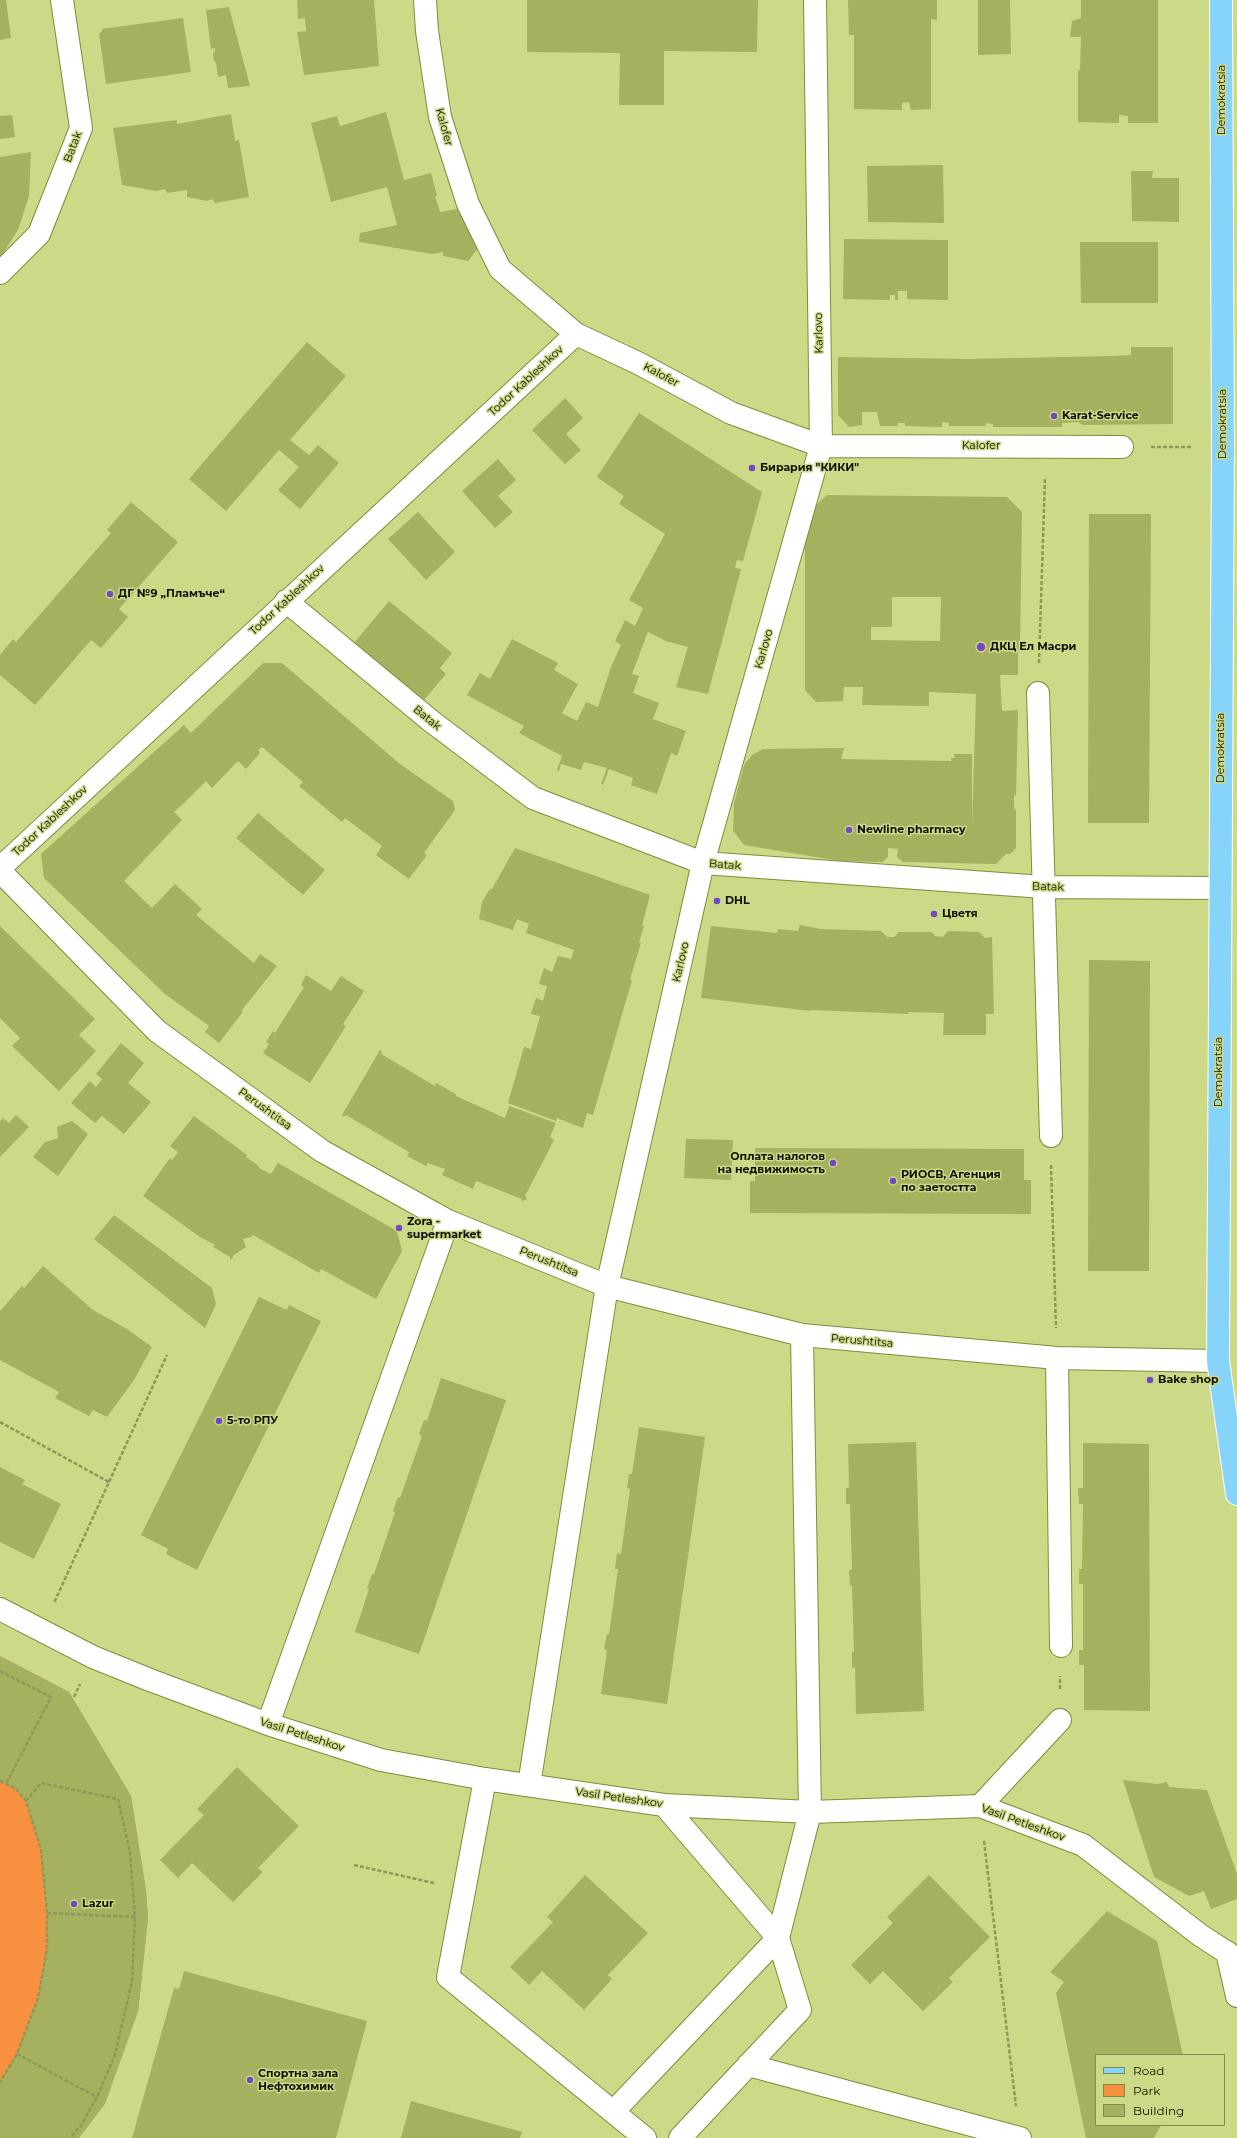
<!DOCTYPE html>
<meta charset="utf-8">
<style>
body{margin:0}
#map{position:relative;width:1237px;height:2138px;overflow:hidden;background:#ccd986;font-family:Montserrat,sans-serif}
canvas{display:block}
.legend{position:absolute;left:1095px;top:2054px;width:130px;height:72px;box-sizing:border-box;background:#ccd986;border:1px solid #808950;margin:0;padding:5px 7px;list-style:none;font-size:12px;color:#0e1100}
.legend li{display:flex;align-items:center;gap:8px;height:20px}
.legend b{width:20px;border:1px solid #808950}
</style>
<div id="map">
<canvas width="1237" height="2138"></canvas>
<ul class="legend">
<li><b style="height:5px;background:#87d4fb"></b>Road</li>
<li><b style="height:11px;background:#f7913f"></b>Park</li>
<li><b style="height:11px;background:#a6b15f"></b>Building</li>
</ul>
</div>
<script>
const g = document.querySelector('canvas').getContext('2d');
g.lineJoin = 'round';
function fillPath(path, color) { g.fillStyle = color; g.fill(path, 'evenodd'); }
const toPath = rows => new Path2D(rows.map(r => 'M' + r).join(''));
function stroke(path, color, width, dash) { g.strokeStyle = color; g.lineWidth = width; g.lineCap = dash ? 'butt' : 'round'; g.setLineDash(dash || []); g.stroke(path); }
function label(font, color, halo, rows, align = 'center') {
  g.font = font + ' Montserrat,sans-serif'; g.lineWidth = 3; g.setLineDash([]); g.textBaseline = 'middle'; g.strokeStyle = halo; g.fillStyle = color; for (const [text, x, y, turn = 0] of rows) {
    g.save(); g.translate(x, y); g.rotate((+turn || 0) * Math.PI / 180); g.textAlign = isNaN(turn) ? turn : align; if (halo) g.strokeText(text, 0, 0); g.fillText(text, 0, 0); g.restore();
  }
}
fillPath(toPath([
 [0,1656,69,1692,131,1796,146,1890,148,1918,138,2012,0,2138]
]), '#f7913f');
fillPath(toPath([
 [0,0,6,0,11,38,0,40],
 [297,0,374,0,379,66,304,75,297,32,306,31,305,18,298,19],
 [527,0,758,0,757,52,664,51,664,105,619,105,620,53,527,52],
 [848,0,937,0,937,20,931,19,931,109,911,110,909,102,902,103,902,110,854,109,854,35,849,35],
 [978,0,1010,0,1011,54,978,55],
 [1081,0,1158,0,1158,123,1128,123,1128,116,1119,115,1119,123,1078,122,1078,70,1080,70,1081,37,1070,37,1072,21,1081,18],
 [229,7,250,86,228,88,226,75,218,77,216,62,214,62,213,53,215,52,215,48,211,49,206,10],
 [183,18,191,72,106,84,99,33,102,32,102,29],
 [386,112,404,180,431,173,437,196,435,196,440,212,457,209,478,237,480,246,468,261,443,256,443,252,433,254,359,242,360,233,397,225,387,187,331,202,311,123,337,116,340,126],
 [231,114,235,141,239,140,249,197,215,203,212,199,207,201,187,197,187,190,167,193,165,189,156,191,122,185,113,128,177,120,177,124],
 [12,115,15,137,0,139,0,116],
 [31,152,29,196,18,230,0,258,0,157],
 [943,165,944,223,868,222,867,166],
 [1131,171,1153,171,1152,178,1179,178,1179,222,1132,221],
 [844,239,948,240,948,300,907,299,907,291,898,291,898,300,895,300,895,295,890,295,890,300,843,299],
 [1080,242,1158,242,1158,303,1081,303],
 [307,342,346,376,290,440,309,455,318,445,339,463,300,509,278,490,299,467,279,450,226,511,189,479],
 [1131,347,1173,347,1173,424,1083,425,1078,422,1062,423,1062,427,993,427,993,424,986,423,986,426,949,426,949,423,942,422,942,427,905,426,905,423,898,423,898,426,880,426,877,412,862,412,862,425,849,427,838,415,838,357,968,359,1112,356,1131,355],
 [565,398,583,418,566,434,581,450,565,464,532,430],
 [639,413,762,492,743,561,737,560,735,568,741,569,708,694,676,687,688,647,666,641,648,632,632,674,639,676,633,693,659,703,653,719,686,731,677,756,671,753,657,794,631,785,633,778,609,769,603,785,601,784,607,768,584,762,581,770,561,764,559,771,557,770,562,756,519,733,524,726,467,695,480,673,490,679,512,639,558,663,554,670,578,684,562,713,577,721,586,702,598,707,611,667,621,645,615,641,625,620,635,626,643,608,629,600,665,534,619,504,624,496,597,477],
 [498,459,516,480,498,496,513,512,495,528,462,491],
 [827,495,1007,497,1022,512,1020,650,1018,650,1018,675,1000,675,1002,711,1018,710,1016,796,1014,795,1014,809,1016,810,1016,848,1010,854,1006,854,996,864,903,862,897,857,898,849,888,848,888,857,882,862,840,861,744,845,733,831,734,803,744,765,752,755,763,749,844,748,841,759,951,761,951,758,955,758,954,754,972,754,972,827,976,694,929,692,929,706,862,705,863,687,844,687,843,701,816,702,805,690,805,542,814,507],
 [892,597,941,597,940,641,871,640,871,627,892,627],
 [131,502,178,542,119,609,128,617,101,648,91,640,35,705,0,675,0,655,13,639,16,642,111,533,107,530],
 [418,512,455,552,426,580,388,539],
 [1089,514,1151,514,1149,823,1088,823],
 [389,601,452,653,440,668,446,674,424,700,354,643],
 [263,663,282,663,400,764,453,801,455,810,424,853,427,855,409,879,376,855,382,846,345,818,342,822,299,786,303,782,262,747,258,750,260,753,246,769,238,761,212,788,206,781,186,801,174,812,182,820,124,881,152,908,175,884,202,909,196,915,254,963,260,954,277,966,242,1010,242,1013,219,1043,205,1032,209,1026,165,994,44,878,41,854,184,725,191,733],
 [258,813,325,870,303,895,236,838],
 [515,848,650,895,642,926,644,926,639,943,641,943,630,979,632,980,593,1115,587,1113,583,1128,557,1118,556,1121,508,1103,524,1047,531,1049,540,1016,531,1014,536,998,543,1001,547,986,539,984,544,968,552,972,558,956,571,959,574,950,526,933,529,924,517,919,513,930,479,919,482,902,490,889,492,889],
 [800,925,821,929,881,931,887,937,894,937,899,932,932,932,935,936,943,937,948,931,979,932,985,938,992,937,994,1014,986,1014,986,1035,943,1035,944,1013,908,1012,909,1014,811,1010,811,1011,701,998,711,926,777,933,778,929,798,931],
 [0,926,95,1019,79,1035,96,1051,59,1091,12,1046,20,1038,0,1018],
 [1089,960,1150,961,1149,1271,1088,1271],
 [306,975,331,991,341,976,364,991,343,1024,346,1026,310,1083,263,1053,269,1044,266,1042,273,1031,275,1033,304,987,301,985],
 [121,1043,144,1063,128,1083,151,1102,124,1134,102,1116,95,1123,71,1103,90,1081,96,1087,102,1079,96,1074],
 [380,1050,382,1051,381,1054,435,1086,436,1083,456,1094,456,1096,505,1118,509,1106,556,1123,550,1137,554,1140,525,1196,527,1198,526,1200,521,1201,522,1199,476,1181,473,1189,442,1175,445,1169,428,1163,426,1166,407,1156,409,1152,346,1115,344,1117,342,1115],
 [16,1115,29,1127,0,1157,0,1121,3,1118,9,1123],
 [194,1116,247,1155,246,1157,259,1166,259,1168,271,1174,278,1163,397,1231,402,1251,376,1299,321,1269,319,1273,253,1235,251,1237,243,1239,246,1247,234,1255,230,1261,230,1257,213,1247,215,1245,200,1237,143,1196,170,1158,172,1160,178,1152,170,1146],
 [72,1121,88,1134,58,1176,33,1157,45,1142,58,1138,57,1127],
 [686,1139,733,1140,731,1180,684,1178],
 [755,1148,1024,1149,1024,1180,1031,1180,1031,1214,750,1213,750,1181,755,1181],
 [114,1215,212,1288,216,1304,205,1328,94,1239],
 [43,1266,93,1310,127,1329,152,1347,134,1380,107,1417,93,1410,89,1416,55,1398,59,1392,0,1360,0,1311,22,1286,24,1288],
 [259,1297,287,1310,289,1305,321,1321,197,1570,166,1554,168,1549,141,1535],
 [441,1378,506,1400,419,1654,355,1632,369,1589,367,1588,372,1574,374,1574,395,1512,393,1511,398,1497,400,1498,422,1436,419,1434,424,1420,427,1421],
 [639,1427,705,1437,667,1704,601,1694,607,1650,604,1649,607,1634,609,1634,618,1569,615,1569,617,1553,621,1554,630,1489,627,1488,629,1474,632,1474],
 [916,1442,924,1711,856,1714,855,1667,852,1668,852,1652,854,1652,852,1586,850,1585,849,1570,852,1570,850,1504,846,1504,846,1488,849,1488,848,1444],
 [1083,1443,1149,1444,1150,1711,1084,1710,1084,1665,1079,1665,1079,1650,1083,1650,1083,1584,1079,1584,1079,1569,1082,1569,1083,1504,1079,1504,1078,1488,1083,1488],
 [0,1467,25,1480,22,1484,61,1504,34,1559,0,1542],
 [0,1656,69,1692,131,1796,146,1890,148,1918,138,2012,105,2104,79,2138,0,2138,0,2082,17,2054,38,1998,47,1949,47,1913,41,1849,26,1801,15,1788,0,1781],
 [237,1767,299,1826,258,1868,263,1872,233,1902,192,1863,178,1878,160,1860,204,1815,197,1809],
 [1123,1780,1158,1784,1167,1782,1169,1787,1207,1790,1237,1874,1237,1899,1211,1909,1204,1891,1189,1896,1154,1877],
 [585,1875,648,1933,608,1975,612,1979,584,2010,542,1971,529,1985,510,1967,553,1922,547,1917],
 [929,1875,990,1937,949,1978,953,1982,923,2011,883,1971,870,1984,851,1965,893,1923,887,1917],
 [1107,1911,1157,1941,1183,2055,1096,2055,1096,2125,1161,2125,1154,2138,1086,2138,1056,1993,1064,1982,1050,1972],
 [184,1971,367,2021,336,2138,132,2138,174,1988,179,1989],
 [411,2101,522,2132,520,2138,401,2138]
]), '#a6b15f');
const minor = toPath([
 [425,0,427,31,440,117,468,204,500,269,576,334,638,363,731,413,821,446,1122,447],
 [0,273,39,234,81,128,62,0],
 [286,601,431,721,533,798,703,863,1044,887,1219,888],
 [1038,693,1051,1136],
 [0,868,576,334],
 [0,871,157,1031,322,1151,448,1221,607,1286,802,1335,1057,1358,1218,1361],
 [1057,1358,1061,1646],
 [0,1609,93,1657,150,1680,268,1724,381,1760,485,1779,664,1805,810,1812,980,1806,1083,1845,1200,1935,1237,1959],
 [268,1724,448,1221],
 [485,1779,448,1977,645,2138],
 [529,1785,607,1286,703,863,821,446,815,0],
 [664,1805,778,1938,810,1812,802,1335],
 [980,1806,1060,1720],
 [1227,1952,1237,1996],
 [748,2065,1020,2138],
 [613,2112,778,1938,800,2010,680,2138]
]);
const major = toPath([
 [1221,0,1223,446,1218,1361,1237,1494]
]);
stroke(minor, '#818c3a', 24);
stroke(major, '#fff', 24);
stroke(toPath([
 [1151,447,1192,447],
 [1039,663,1045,478],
 [1051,1165,1056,1328],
 [0,1422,109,1482,54,1603],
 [109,1482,167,1355],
 [0,1671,51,1697,6,1784],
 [1060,1689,1060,1676],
 [74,1697,80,1684],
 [0,1781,15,1788,26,1801,41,1849,47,1913,47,1949,38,1998,17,2054,0,2082],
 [26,1801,41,1783,118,1799,130,1852,135,1917,132,1981,115,2055,97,2097,82,2124,70,2138],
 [984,1841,1016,2106],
 [354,1865,434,1883],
 [47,1913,135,1917],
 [17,2054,97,2097]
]), '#8e975a', 2.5, [4, 2]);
stroke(minor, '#fff', 22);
stroke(major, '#87d4fb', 22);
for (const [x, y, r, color] of [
 [1054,416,4,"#7349c1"],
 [752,468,4,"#7349c1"],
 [110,594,4,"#7349c1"],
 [981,647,5,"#7349c1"],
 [849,830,4,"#7349c1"],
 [717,901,4,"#7349c1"],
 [934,914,4,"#7349c1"],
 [833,1163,4,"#7349c1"],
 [893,1181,4,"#7349c1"],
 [399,1228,4,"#7349c1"],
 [1150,1380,4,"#7349c1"],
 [219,1421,4,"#7349c1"],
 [74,1904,4,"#7349c1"],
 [250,2080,4,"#7349c1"]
]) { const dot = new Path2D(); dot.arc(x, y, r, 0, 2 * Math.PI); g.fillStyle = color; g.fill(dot); stroke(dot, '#ccd986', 1.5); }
label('11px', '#0e1100', '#ccd986', [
 ["Demokratsia",1222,100,-90],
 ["Kalofer",444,127,75],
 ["Batak",73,147,-69],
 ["Karlovo",819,333,-91],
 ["Kalofer",661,375,28],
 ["Todor Kableshkov",526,381,-43],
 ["Demokratsia",1223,424,-90],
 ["Kalofer",981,446],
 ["Todor Kableshkov",287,600,-43],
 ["Karlovo",764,649,-74],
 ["Batak",427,718,39],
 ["Demokratsia",1221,748,-90],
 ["Todor Kableshkov",50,821,-43],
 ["Batak",725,865,4],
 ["Batak",1048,887,2],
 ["Karlovo",681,962,-77],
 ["Demokratsia",1219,1072,-90],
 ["Perushtitsa",265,1109,36],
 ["Perushtitsa",549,1262,22],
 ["Perushtitsa",862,1341,5],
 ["Vasil Petleshkov",302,1735,18],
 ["Vasil Petleshkov",619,1798,8],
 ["Vasil Petleshkov",1023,1823,20]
]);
label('bold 11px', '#0e1100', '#ccd986', [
 ["Karat-Service",1062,416],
 ["Бирария \"КИКИ\"",760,468],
 ["ДГ №9 „Пламъче“",118,594],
 ["ДКЦ Ел Масри",990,647],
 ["Newline pharmacy",857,830],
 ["DHL",725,901],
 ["Цветя",942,914],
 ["Оплата налогов",825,1157,"right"],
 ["на недвижимость",825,1170,"right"],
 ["РИОСВ, Агенция",901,1175],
 ["по заетостта",901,1188],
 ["Zora -",407,1222],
 ["supermarket",407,1235],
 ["Bake shop",1158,1380],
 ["5-то РПУ",227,1421],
 ["Lazur",82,1904],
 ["Спортна зала",258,2074],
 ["Нефтохимик",258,2087]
], 'left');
</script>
